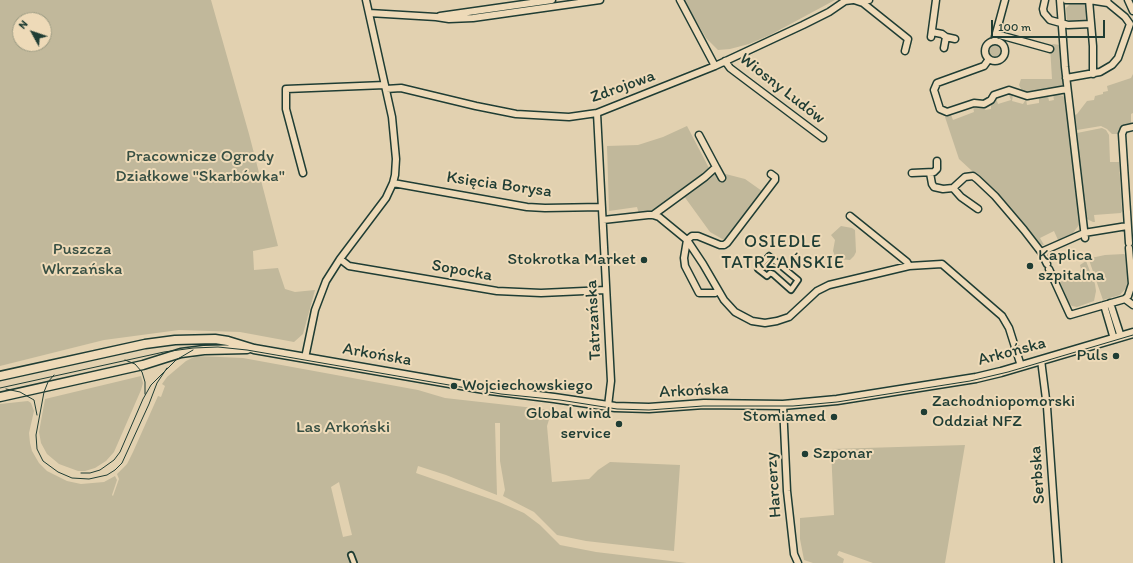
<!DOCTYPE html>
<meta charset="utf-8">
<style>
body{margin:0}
#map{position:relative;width:1133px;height:563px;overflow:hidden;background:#e2d1b0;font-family:Itim,sans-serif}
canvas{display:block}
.north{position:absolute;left:12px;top:12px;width:40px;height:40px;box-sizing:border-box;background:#eedab8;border:1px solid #9b9b83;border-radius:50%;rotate:310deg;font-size:11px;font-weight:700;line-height:16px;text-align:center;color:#1f3d34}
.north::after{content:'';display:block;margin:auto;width:14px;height:18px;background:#1f3d34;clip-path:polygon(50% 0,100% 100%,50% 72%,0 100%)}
.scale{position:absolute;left:991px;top:20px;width:114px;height:18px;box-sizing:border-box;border:2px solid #1f3d34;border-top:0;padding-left:5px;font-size:12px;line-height:14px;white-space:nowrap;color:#1f3d34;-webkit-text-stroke:3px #eedab8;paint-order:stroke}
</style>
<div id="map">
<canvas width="1133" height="563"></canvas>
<div class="north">N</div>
<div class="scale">100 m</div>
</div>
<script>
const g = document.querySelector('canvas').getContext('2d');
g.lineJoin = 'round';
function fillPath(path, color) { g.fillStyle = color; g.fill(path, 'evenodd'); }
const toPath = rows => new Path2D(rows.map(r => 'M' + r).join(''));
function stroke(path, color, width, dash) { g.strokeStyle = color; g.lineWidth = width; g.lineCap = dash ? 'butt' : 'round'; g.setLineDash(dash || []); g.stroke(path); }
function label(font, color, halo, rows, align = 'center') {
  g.font = font + ' Itim,sans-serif'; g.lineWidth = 4; g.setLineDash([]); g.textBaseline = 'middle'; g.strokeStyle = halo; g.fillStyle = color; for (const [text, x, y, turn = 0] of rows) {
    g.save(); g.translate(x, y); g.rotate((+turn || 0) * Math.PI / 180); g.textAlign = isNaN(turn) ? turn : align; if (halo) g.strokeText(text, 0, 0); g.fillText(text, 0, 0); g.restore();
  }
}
fillPath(toPath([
 [0,0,211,0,249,134,278,246,253,251,254,270,278,268,285,289,295,292,315,290,303,334,294,342,240,332,179,330,104,340,0,366],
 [20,20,44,20,44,44,20,44],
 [684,0,835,0,770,35,749,44,730,49,718,50,706,38],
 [1070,4,1085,4,1087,15,1086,21,1084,22,1067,22,1066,8],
 '988 51a7 7 0 1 1 14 0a7 7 0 1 1-14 0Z',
 [1053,44,1060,45,1064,83,1062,85,1056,88,1027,93,1022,91,1019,85,1021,79,1052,79,1050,46],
 [1133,74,1133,113,1131,114,1131,123,1125,124,1122,126,1118,134,1112,134,1107,129,1101,126,1077,130,1075,115,1077,114,1087,101,1094,100,1095,96,1103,94,1103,92,1108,91,1107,86,1131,78],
 [1057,94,1063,96,1066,100,1079,215,1079,225,1073,233,1058,240,1054,231,1040,238,1044,245,1038,244,996,193,959,159,945,117,951,115,953,120,974,112,973,107,975,106,984,107,985,110,991,109,991,105,995,99,996,98,998,104,1011,100,1009,95,1013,95,1012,101,1023,104,1026,99,1027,105,1039,103,1039,97,1048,96,1049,101,1054,100,1053,95],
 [687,126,710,170,745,179,762,191,724,240,710,232,681,192,652,213,639,214,637,207,609,211,607,146,638,145,663,137],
 [1102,128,1106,130,1109,135,1110,162,1119,162,1122,211,1121,213,1094,215,1095,222,1093,222,1087,219,1085,214,1077,133],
 [841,226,852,228,855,230,856,252,854,256,850,260,838,259,835,256,833,251,835,240,831,235],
 [1124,254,1128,256,1128,286,1120,295,1103,300,1089,260,1091,258,1105,255],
 [1086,261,1095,284,1096,291,1094,301,1077,307,1072,306,1069,303,1060,282,1079,274,1081,269,1080,265],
 [196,356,243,358,418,390,445,398,552,410,547,426,552,482,589,479,598,470,610,462,680,465,674,551,586,541,557,535,534,512,503,496,505,490,500,461,500,423,495,423,497,495,446,475,418,466,416,473,499,502,524,513,540,525,560,545,596,552,687,563,0,563,0,404,28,401,31,403,34,411,29,433,30,443,32,451,39,463,47,471,67,481,81,484,104,482,115,476,117,480,112,495,113,496,119,479,117,474,127,464,133,452,158,396,161,397,165,386,162,384,167,377,186,361],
 [339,482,352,535,343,537,331,487],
 [141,376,143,383,141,390,114,452,106,461,95,468,85,471,78,471,59,464,47,454,41,443,39,432,45,399],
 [965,445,945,563,873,563,839,551,837,555,844,559,843,563,813,563,804,560,800,539,800,518,834,515,831,449]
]), '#c1b89b');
const pedestrian = toPath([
 [769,256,798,280,791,290,773,274,770,273,767,276,758,269,769,256],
 [351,555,354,563]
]);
const minor = toPath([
 [680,0,715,66],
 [854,0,863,3,908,39,905,51],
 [1045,0,1043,9,1044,13,1050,20,1068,25,1091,24],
 [1060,0,1065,67,1085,238],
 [1066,0,1089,0,1108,3],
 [1089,0,1093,46,1093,74],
 [1128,0,1133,11],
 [859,1,869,0],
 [369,13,436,17,449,19,473,18,600,0],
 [440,16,552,0],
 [932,32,942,34,946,37,944,48],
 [996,34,1050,49],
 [931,37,936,0],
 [946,37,955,39],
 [995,37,1005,0],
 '985 51a10 10 0 1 1 20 0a10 10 0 1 1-20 0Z',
 [989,59,984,66,937,83,934,90,940,109,947,112,974,103,984,104,991,100,994,95,1009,90,1027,96,1067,89],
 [725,61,730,68,823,138],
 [1066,78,1100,72,1112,65,1118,58,1130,24,1125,17,1108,3,1107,0],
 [386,89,401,88,476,106,516,114,569,117,597,113,715,66,803,25,829,12,845,1,853,0],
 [597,113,611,381,608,406],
 [716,167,722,178],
 [303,173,286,109,286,89,385,85],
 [912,173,934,172,937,169,937,161],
 [930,173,932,184,934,187,943,189,953,188,961,197,978,209],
 [771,174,775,177,775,180,727,243,724,245,720,245,698,236,692,236,687,240,703,264,724,300,735,312,752,321,765,323,777,321,789,317,817,291,829,285,909,266,942,264,1002,316,1009,328,1021,366],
 [393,183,527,207,545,208,602,207],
 [953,188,965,177,973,176,977,179,995,196,1024,230,1041,252,1047,264],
 [653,215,705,177,716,167,699,135],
 [850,216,907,262,909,266],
 [603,220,648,215,653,215,659,217,687,240,684,258,685,266,699,293,715,293,718,291],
 [1129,243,1122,134,1124,129,1133,127],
 [1041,252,1084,233,1127,226],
 [340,259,349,266,497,291,541,293,606,290],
 [1049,269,1070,315,1125,299,1128,296,1132,284,1129,248],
 [1125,299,1133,305],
 [1110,303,1121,337],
 [1104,305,1114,339],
 [305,358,315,310,326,281,340,259,386,198,393,183,395,175,396,159,392,117,366,0],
 [1041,360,1047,407,1058,563],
 [783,405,787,491,794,554,798,563]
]);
const tertiary = toPath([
 [0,376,145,344,175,340,215,339,228,341,254,349,490,390,554,398,615,407,649,408,704,404,783,405,837,400,976,378,1001,372,1133,333],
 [0,397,143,365,181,353,204,350,247,349]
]);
stroke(pedestrian, '#1f3d34', 8);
stroke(minor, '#1f3d34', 9);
stroke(tertiary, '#1f3d34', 11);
stroke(pedestrian, '#eedab8', 4.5);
stroke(minor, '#eedab8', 6);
stroke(tertiary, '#eedab8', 8);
stroke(toPath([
 [125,360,135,364,142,372,145,382,145,394],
 [54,375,48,382,44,392,36,435,37,449,43,461,58,472,72,478,89,479,107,475,115,470,122,463,149,404,157,383,167,368],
 [0,388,164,352,193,348,218,347,247,350,501,394,560,400,617,409,649,410,703,406,793,406,837,402,970,381,1008,372,1133,335],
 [6,389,20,392,34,400,37,415],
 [81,473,90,473,100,470,114,460,120,452,143,399,151,385,176,360,193,350]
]), '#1f3d34', 1);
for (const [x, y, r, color] of [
 [644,260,4,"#1f3d34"],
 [1030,266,4,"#1f3d34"],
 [1116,356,4,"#1f3d34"],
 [454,386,4,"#1f3d34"],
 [924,412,4,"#1f3d34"],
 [834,417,4,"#1f3d34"],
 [619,424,4,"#1f3d34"],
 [805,454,4,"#1f3d34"]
]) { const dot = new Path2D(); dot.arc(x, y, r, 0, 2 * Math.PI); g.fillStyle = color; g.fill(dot); stroke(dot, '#eedab8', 1.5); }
label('17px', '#1f3d34', '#eedab8', [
 ["Zdrojowa",623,87,-20],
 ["Wiosny Ludów",782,89,38],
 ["Księcia Borysa",499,185,8],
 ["Sopocka",462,271,10],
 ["Tatrzańska",594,320,-93],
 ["Arkońska",1012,352,-15],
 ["Arkońska",377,355,10],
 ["Arkońska",694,391,-3],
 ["Serbska",1038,475,-94],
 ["Harcerzy",774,485,-94]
]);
label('17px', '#374f43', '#eedab8', [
 ["Pracownicze Ogrody",200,157],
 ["Działkowe \"Skarbówka\"",200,177],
 ["Puszcza",82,250],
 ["Wkrzańska",82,270],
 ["Las Arkoński",343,428]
]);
label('17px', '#1f3d34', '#eedab8', [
 ["Kaplica",1038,256],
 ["szpitalna",1038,276],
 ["Stokrotka Market",636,260,"right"],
 ["Puls",1108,356,"right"],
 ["Wojciechowskiego",462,386],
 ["Zachodniopomorski",932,402],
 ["Oddział NFZ",932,422],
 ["Global wind",611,414,"right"],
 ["service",611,434,"right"],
 ["Stomiamed",826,417,"right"],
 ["Szponar",813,454]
], 'left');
g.letterSpacing = '1px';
label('18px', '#1f3d34', '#eedab8', [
 ["OSIEDLE",783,242],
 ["TATRZAŃSKIE",783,263]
]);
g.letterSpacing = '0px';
</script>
